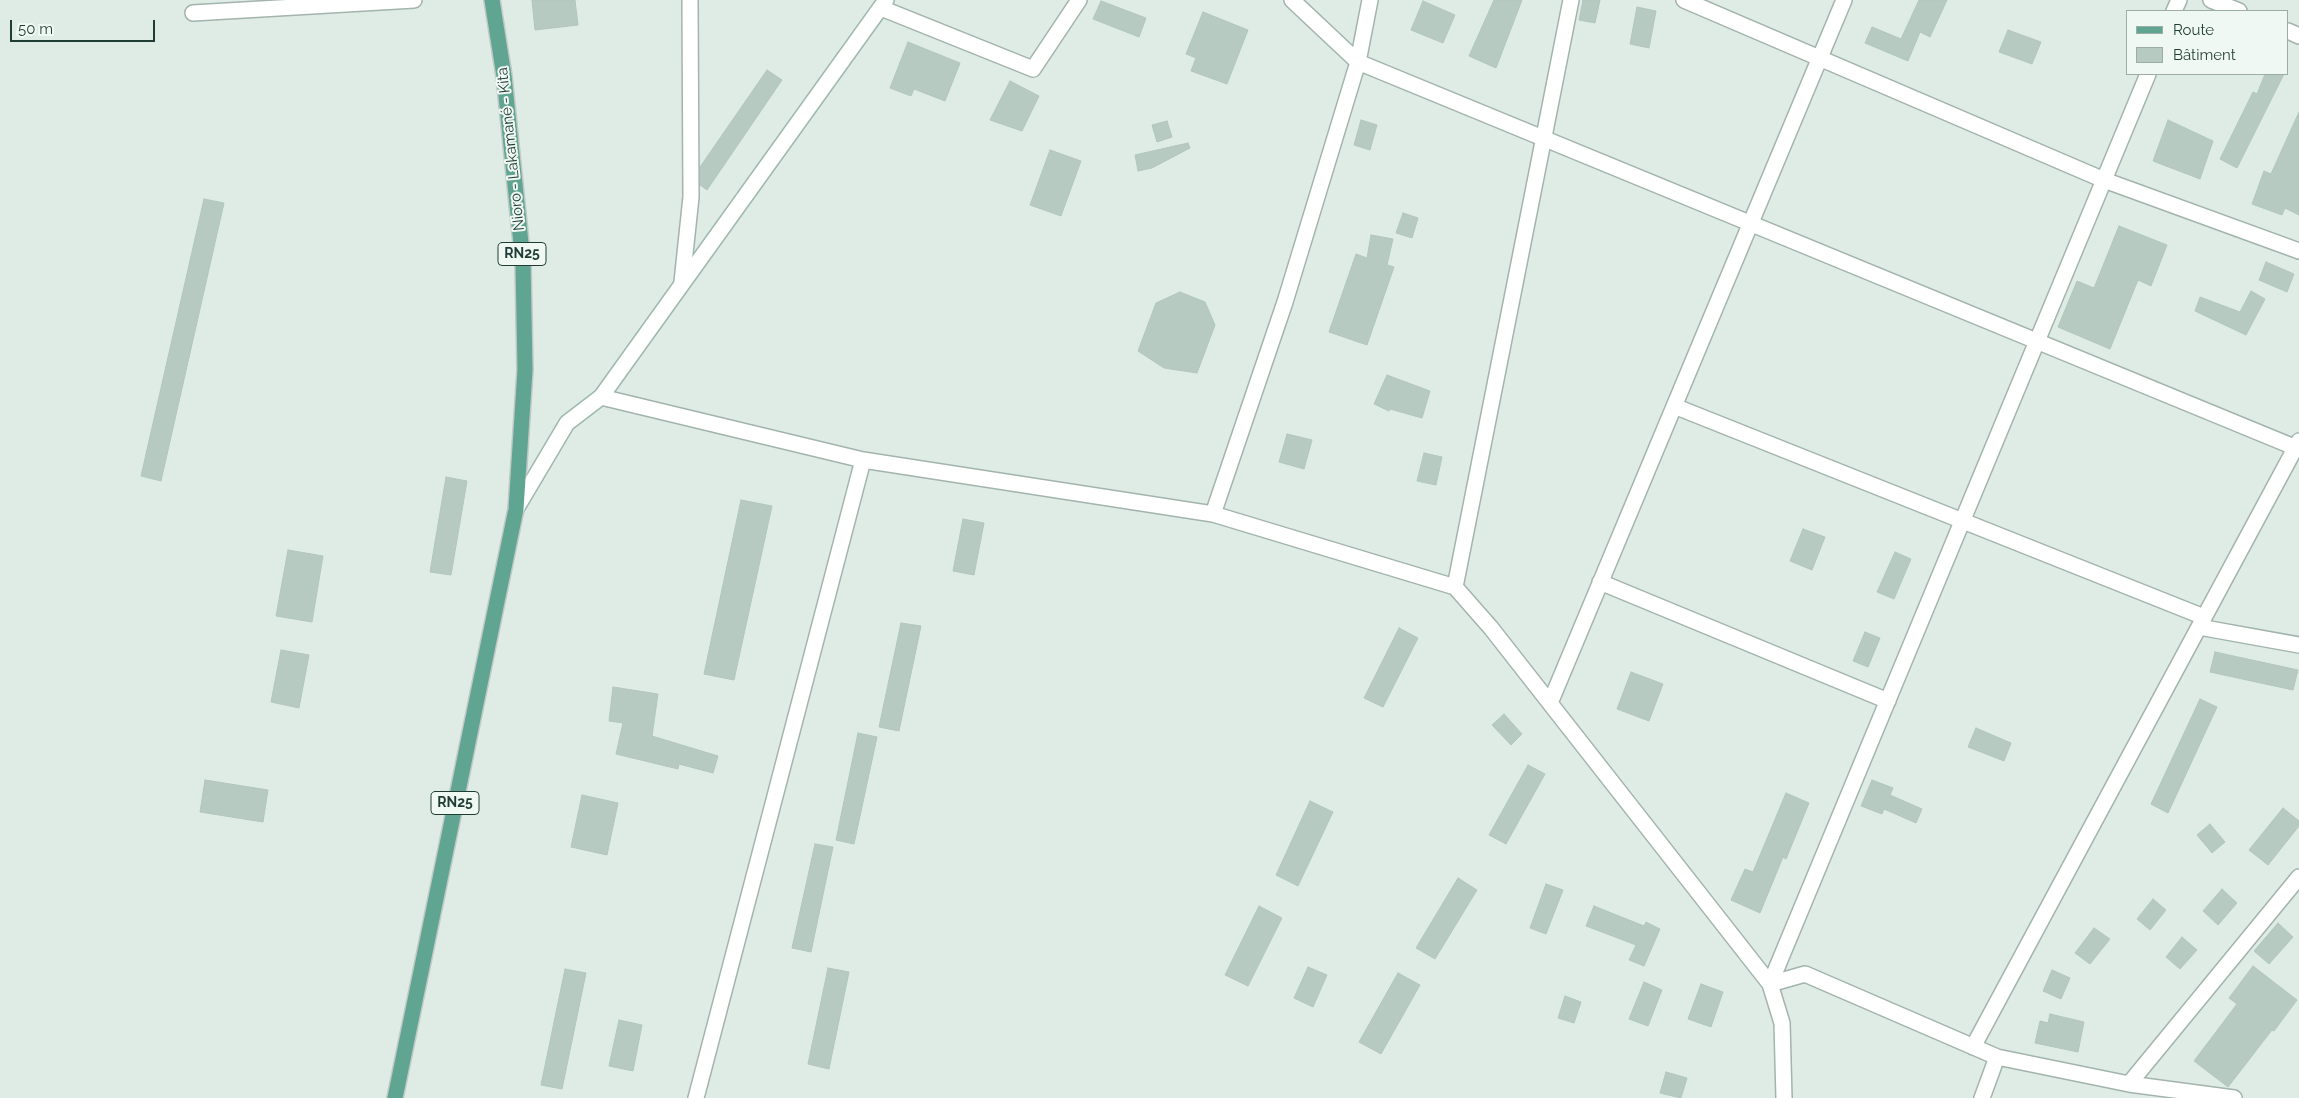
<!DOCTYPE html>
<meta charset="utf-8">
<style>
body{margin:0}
#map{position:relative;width:2299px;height:1098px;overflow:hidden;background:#dfece6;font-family:Raleway,sans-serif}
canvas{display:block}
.legend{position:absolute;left:2126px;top:10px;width:162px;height:65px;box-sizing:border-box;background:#f0f8f4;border:1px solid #9cada7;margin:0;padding:6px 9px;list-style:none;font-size:15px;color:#1f3d34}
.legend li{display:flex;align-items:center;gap:10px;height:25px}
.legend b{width:25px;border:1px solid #9cada7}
.scale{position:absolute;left:10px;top:20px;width:145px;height:22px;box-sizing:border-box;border:2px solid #1f3d34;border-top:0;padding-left:6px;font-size:15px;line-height:18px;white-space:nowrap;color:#1f3d34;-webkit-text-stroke:4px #f0f8f4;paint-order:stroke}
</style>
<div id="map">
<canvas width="2299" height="1098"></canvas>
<ul class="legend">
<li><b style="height:6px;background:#60a591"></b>Route</li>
<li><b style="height:14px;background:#b7cac1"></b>Bâtiment</li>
</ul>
<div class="scale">50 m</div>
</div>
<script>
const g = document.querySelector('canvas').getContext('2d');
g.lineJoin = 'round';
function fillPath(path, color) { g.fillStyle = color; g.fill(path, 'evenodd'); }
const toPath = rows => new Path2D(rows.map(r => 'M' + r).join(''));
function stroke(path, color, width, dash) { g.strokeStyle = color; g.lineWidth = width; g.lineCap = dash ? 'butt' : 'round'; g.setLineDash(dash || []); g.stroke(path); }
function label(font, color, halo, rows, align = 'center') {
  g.font = font + ' Raleway,sans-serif'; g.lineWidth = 4; g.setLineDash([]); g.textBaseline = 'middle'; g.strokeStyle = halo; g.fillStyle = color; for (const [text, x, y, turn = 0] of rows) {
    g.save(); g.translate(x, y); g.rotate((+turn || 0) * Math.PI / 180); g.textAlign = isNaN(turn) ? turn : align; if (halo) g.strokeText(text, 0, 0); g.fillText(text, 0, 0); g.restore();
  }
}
const building = toPath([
 [532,0,575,0,578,25,535,30,532,0],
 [1494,0,1522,0,1496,68,1469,56,1494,0],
 [1583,0,1600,0,1595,23,1579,20,1583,0],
 [1919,0,1947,0,1930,37,1920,32,1908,61,1865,43,1872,27,1901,39,1919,0],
 [1101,1,1146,18,1139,37,1093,19,1101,1],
 [1423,1,1455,15,1443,43,1411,30,1423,1],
 [1637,7,1656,11,1649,48,1630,44,1637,7],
 [1203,12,1248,30,1227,84,1191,71,1196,58,1186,54,1203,12],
 [2008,30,2041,42,2032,64,1999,52,2008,30],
 [908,42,960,63,945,101,914,89,911,96,890,88,908,42],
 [767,70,782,80,707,190,700,185,700,167,767,70],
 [2265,74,2284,74,2237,168,2220,159,2253,92,2257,94,2265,74],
 [1010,81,1039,96,1022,131,990,120,1010,81],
 [2299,112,2299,215,2285,208,2282,215,2252,204,2264,171,2271,174,2299,112],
 [1361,120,1377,125,1370,150,1354,145,1361,120],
 [2168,120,2213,141,2200,179,2153,161,2168,120],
 [1167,121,1172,137,1157,142,1152,125,1167,121],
 [1188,143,1190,148,1152,168,1138,171,1135,155,1188,143],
 [1050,150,1081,161,1061,216,1030,205,1050,150],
 [204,199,224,203,161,481,141,476,204,199],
 [1403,213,1418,218,1412,238,1396,233,1403,213],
 [2119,226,2167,245,2151,286,2138,280,2110,349,2058,327,2077,281,2094,288,2119,226],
 [1371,235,1393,239,1387,265,1394,267,1367,345,1329,332,1356,254,1367,258,1371,235],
 [2266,262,2294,274,2287,292,2259,280,2266,262],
 [2251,291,2265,299,2246,335,2195,311,2200,297,2240,312,2251,291],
 [1180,292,1205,302,1215,325,1197,373,1164,368,1138,351,1156,303,1180,292],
 [1387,375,1430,391,1422,418,1390,409,1389,411,1374,404,1387,375],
 [1287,434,1312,440,1304,469,1279,462,1287,434],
 [1424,453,1442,457,1436,485,1417,481,1424,453],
 [446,477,467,481,451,575,430,572,446,477],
 [741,500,772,506,734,680,704,674,741,500],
 [963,519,984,523,974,575,953,571,963,519],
 [1803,529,1825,537,1812,570,1790,561,1803,529],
 [288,550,323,556,312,622,276,616,288,550],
 [1895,552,1911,559,1894,599,1877,592,1895,552],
 [901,623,921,626,899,731,879,727,901,623],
 [1399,628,1418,638,1383,707,1364,698,1399,628],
 [1865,632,1880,638,1868,667,1853,661,1865,632],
 [281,650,309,655,299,708,271,702,281,650],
 [2215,652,2298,670,2293,690,2210,672,2215,652],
 [1631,672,1663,684,1649,721,1617,709,1631,672],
 [613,687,658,694,652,736,718,756,713,773,679,764,678,769,616,754,623,723,609,721,613,687],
 [2200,699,2217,707,2168,813,2151,804,2200,699],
 [1504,714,1522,734,1511,745,1492,725,1504,714],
 [1976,728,2011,743,2004,761,1968,747,1976,728],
 [858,733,877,737,854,844,836,840,858,733],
 [1528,765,1545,774,1506,844,1489,835,1528,765],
 [205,780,268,790,263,822,200,812,205,780],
 [1872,780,1893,788,1890,795,1922,809,1916,823,1884,809,1882,814,1861,806,1872,780],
 [1786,793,1809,803,1786,859,1783,857,1760,913,1731,900,1745,869,1753,872,1786,793],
 [582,795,618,803,607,855,571,847,582,795],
 [1310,801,1333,812,1298,886,1276,875,1310,801],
 [2283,808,2299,821,2299,826,2268,865,2249,850,2283,808],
 [2210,824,2225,842,2212,853,2197,835,2210,824],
 [815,844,833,847,811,952,792,948,815,844],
 [1458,878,1477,890,1435,959,1416,948,1458,878],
 [1546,884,1563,890,1546,934,1530,928,1546,884],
 [2222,889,2237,903,2218,925,2203,911,2222,889],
 [2153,899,2166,910,2150,930,2137,919,2153,899],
 [1259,906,1282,918,1248,986,1225,975,1259,906],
 [1594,906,1644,926,1646,922,1660,929,1644,966,1629,960,1636,945,1586,926,1594,906],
 [2278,923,2293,937,2269,964,2254,951,2278,923],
 [2094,928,2110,939,2090,964,2075,953,2094,928],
 [2182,937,2197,950,2180,969,2166,957,2182,937],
 [2253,966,2297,1000,2274,1031,2272,1030,2228,1087,2194,1061,2237,1004,2229,998,2253,966],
 [1308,967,1327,975,1313,1007,1294,998,1308,967],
 [828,968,849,972,829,1069,808,1064,828,968],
 [565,969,586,973,562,1089,541,1085,565,969],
 [2052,970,2070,978,2061,999,2043,991,2052,970],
 [1398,973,1420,985,1381,1054,1359,1042,1398,973],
 [1644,982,1662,990,1648,1026,1629,1019,1644,982],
 [1701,984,1723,992,1711,1027,1688,1019,1701,984],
 [1565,996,1581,1002,1574,1023,1558,1018,1565,996],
 [2050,1014,2084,1022,2078,1052,2035,1043,2040,1021,2048,1023,2050,1014],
 [619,1020,642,1025,633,1071,609,1066,619,1020],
 [1666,1072,1687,1078,1681,1098,1660,1093,1666,1072]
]);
fillPath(building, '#b7cac1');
stroke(building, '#b1c6bd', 1);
const street = toPath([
 [1292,0,1358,62,2299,449],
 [1370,0,1358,62,1285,302,1213,514,1455,587,1491,628,1770,984,1782,1023,1784,1098],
 [1684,0,2104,180,2299,251],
 [2211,0,2239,11],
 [881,8,1033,69,1079,0],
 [2174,11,2179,0],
 [193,13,414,0],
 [2288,31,2299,36],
 [682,282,691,197,690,0],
 [601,397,863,460,1213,514],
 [1674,406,2204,617],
 [1600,582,1888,701],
 [1455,587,1571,0],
 [2199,627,2299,645],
 [1550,703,1844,0],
 [1770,984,2148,74],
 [1770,984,1805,974,1997,1057,2129,1084,2234,1098],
 [1973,1047,2299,441],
 [2129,1084,2299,877],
 [696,1098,863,460],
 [1982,1098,1997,1057]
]);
const secondary = toPath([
 [516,509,567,423,601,397,886,0]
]);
const primary = toPath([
 [395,1098,516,509,525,370,523,263,504,76,492,0]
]);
stroke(street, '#a2b4ad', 18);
stroke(secondary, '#9db8ae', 18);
stroke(primary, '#c0c9c6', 18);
stroke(street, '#fff', 15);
stroke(secondary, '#fff', 15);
stroke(primary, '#60a591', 15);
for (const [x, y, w] of [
 [522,254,48],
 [455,803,48]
]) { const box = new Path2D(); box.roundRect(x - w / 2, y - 11.5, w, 23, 4); g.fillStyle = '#f0f8f4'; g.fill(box); stroke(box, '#1f3d34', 1); }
label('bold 14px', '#1f3d34', null, [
 ["RN25",522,254],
 ["RN25",455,803]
]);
label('15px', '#1f3d34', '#f0f8f4', [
 ["Nioro - Lakamané - Kita",511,149,-96]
]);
</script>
